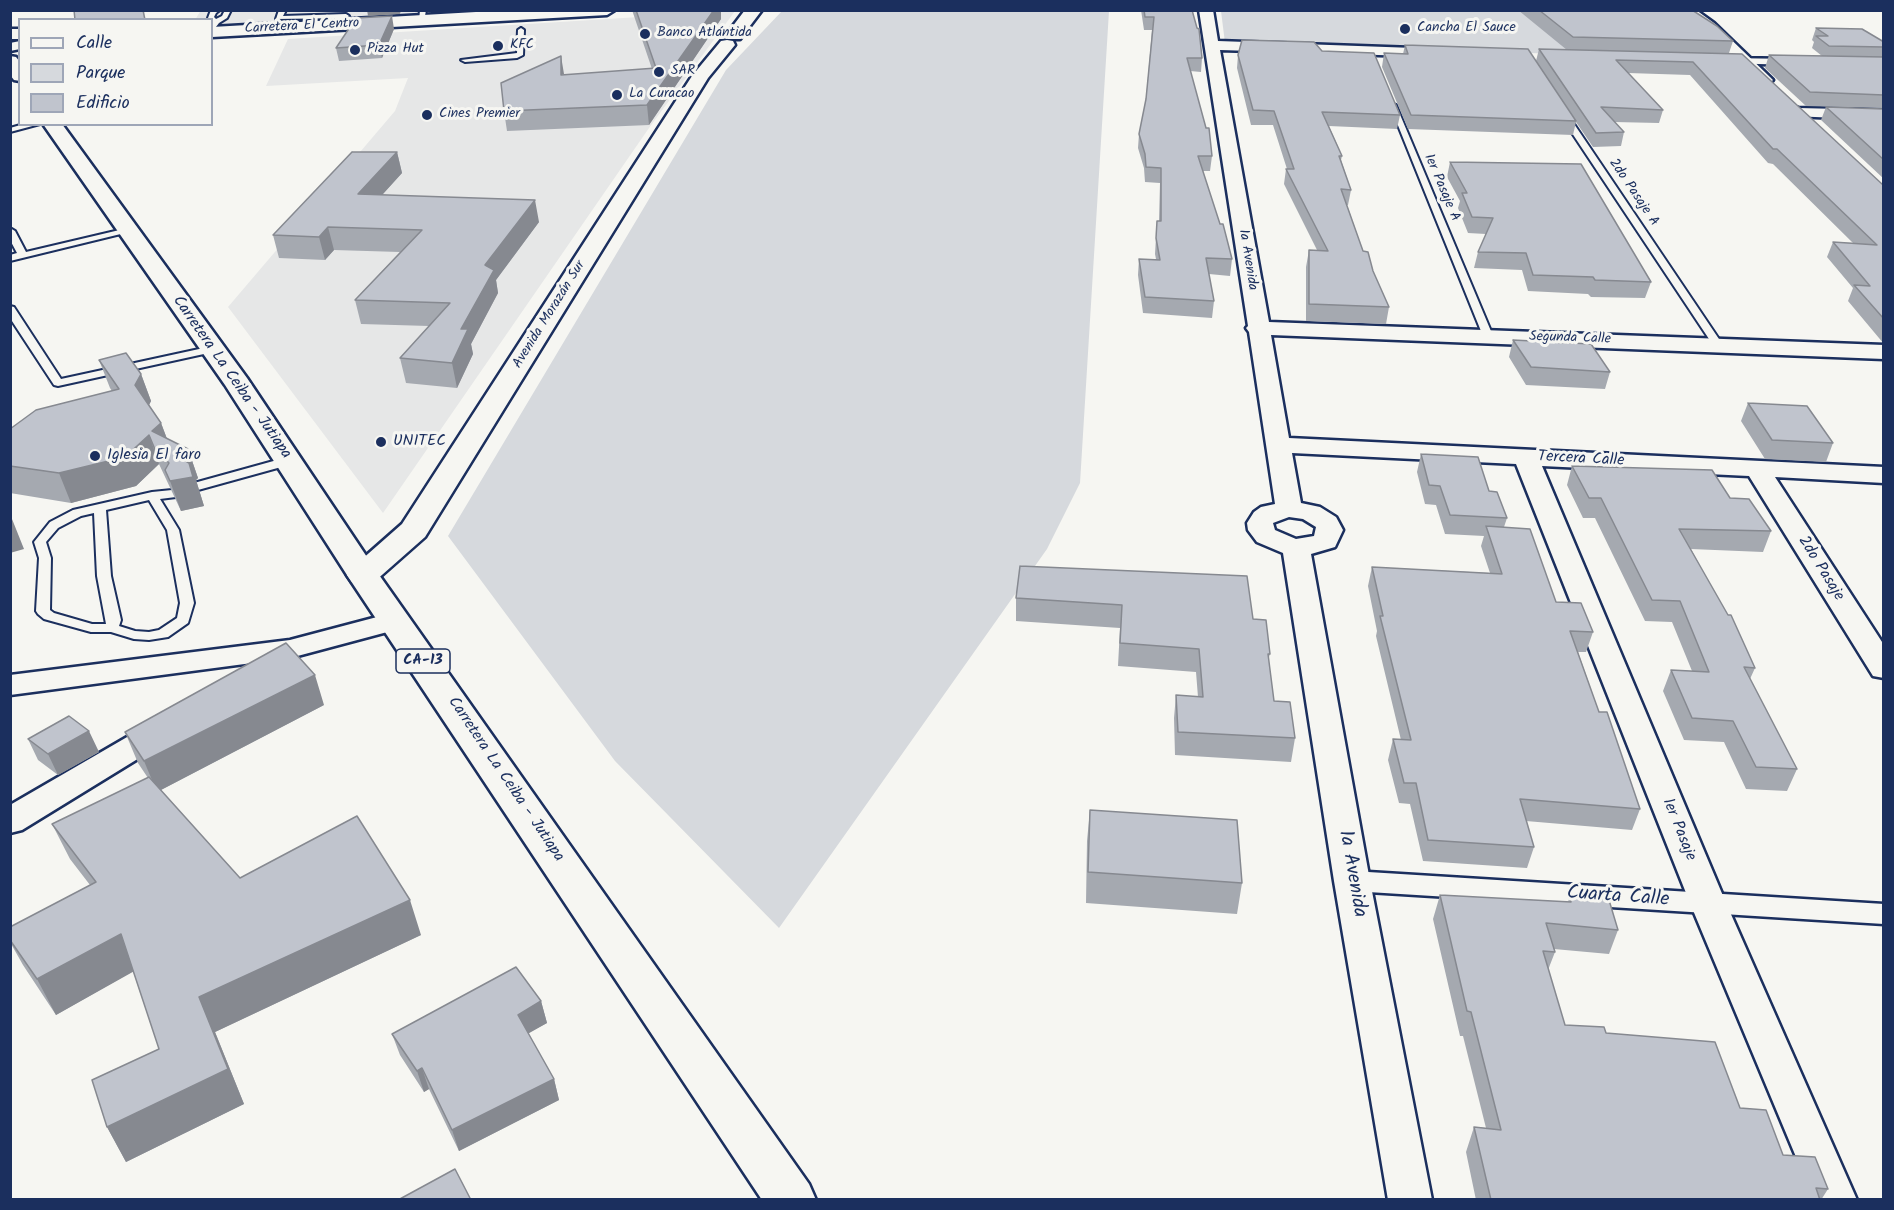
<!DOCTYPE html>
<meta charset="utf-8">
<style>
body{margin:0}
#map{position:relative;width:1894px;height:1210px;overflow:hidden;background:#f6f6f2;font-family:Kalam,sans-serif}
canvas{display:block}
.frame{position:absolute;inset:0;border:12px solid #1b2f5e;pointer-events:none}
.legend{position:absolute;left:18px;top:18px;width:195px;height:108px;box-sizing:border-box;background:#f6f6f2;border:2px solid #9ea6b7;margin:0;padding:8px 10px;list-style:none;font-size:18px;color:#1b2f5e}
.legend li{display:flex;align-items:center;gap:12px;height:30px}
.legend b{width:30px;border:2px solid #9ea6b7}
</style>
<div id="map">
<canvas width="1894" height="1210"></canvas>
<div class="frame"></div>
<ul class="legend">
<li><b style="height:8px;background:#f6f6f2"></b>Calle</li>
<li><b style="height:16px;background:#d6d9dd"></b>Parque</li>
<li><b style="height:16px;background:#c0c4cd"></b>Edificio</li>
</ul>
</div>
<script>
const g = document.querySelector('canvas').getContext('2d');
g.lineJoin = 'round';
function fillPath(path, color) { g.fillStyle = color; g.fill(path, 'evenodd'); }
const toPath = rows => new Path2D(rows.map(r => 'M' + r).join(''));
function stroke(path, color, width, dash) { g.strokeStyle = color; g.lineWidth = width; g.lineCap = dash ? 'butt' : 'round'; g.setLineDash(dash || []); g.stroke(path); }
function label(font, color, halo, rows, align = 'center') {
  g.font = font + ' Kalam,sans-serif'; g.lineWidth = 6; g.setLineDash([]); g.textBaseline = 'middle'; g.strokeStyle = halo; g.fillStyle = color; for (const [text, x, y, turn = 0] of rows) {
    g.save(); g.translate(x, y); g.rotate((+turn || 0) * Math.PI / 180); g.textAlign = isNaN(turn) ? turn : align; if (halo) g.strokeText(text, 0, 0); g.fillText(text, 0, 0); g.restore();
  }
}
fillPath(toPath([
 [201,10,510,11,212,27,212,20,195,20],
 [735,11,649,128,383,513,228,307,395,111,408,78,266,86,288,39]
]), '#e6e7e7');
fillPath(toPath([
 [782,11,1109,11,1080,483,1047,549,779,928,615,761,448,536,726,70],
 [1221,11,1608,11,1650,57,1225,43]
]), '#d6d9dd');
const service = toPath([
 [211,10,220,10,216,13,214,17,216,19,222,16,225,10,231,10,227,18,219,23,212,32,212,22,208,18,211,10],
 [279,10,286,10,283,16,346,14,349,16,346,18,276,19,279,10],
 [420,10,426,10,424,22,419,21,420,10],
 [521,28,524,30,523,55,517,58,465,62,461,60,517,53,518,30,521,28],
 [1389,103,1396,105,1493,336,1492,338,1484,338,1483,336,1389,103],
 [1561,113,1568,115,1723,345,1722,347,1714,347,1713,345,1560,115,1561,113],
 [24,124,40,124,10,132,10,128,24,124],
 [10,228,15,231,26,252,128,228,133,231,10,261,10,255,17,253,10,240,10,228],
 [10,306,14,307,61,379,213,346,218,349,213,352,58,386,54,385,10,318,10,306],
 [288,457,294,461,292,464,198,490,192,486,194,483,288,457],
 [172,490,176,491,178,494,176,497,160,499,179,530,194,603,188,623,168,637,149,640,134,639,111,632,91,632,44,619,38,614,36,611,39,558,34,542,50,522,73,510,152,492,172,490],
 [149,500,167,530,180,603,177,618,159,630,149,632,135,631,119,626,121,620,111,576,106,510,149,500],
 [94,513,97,576,106,624,92,624,54,613,50,610,51,558,46,542,58,528,81,516,94,513]
]);
const pedestrian = toPath([
 [1725,58,1796,59,1802,62,1796,65,1721,63,1721,59,1725,58],
 [1352,871,1884,904,1884,924,1352,891,1343,888,1339,881,1343,874,1352,871]
]);
const minor = toPath([
 [1199,10,1213,10,1218,41,1442,49,1449,53,1442,57,1220,50,1269,322,1884,345,1884,359,1271,335,1289,438,1884,467,1884,483,1775,477,1884,645,1884,678,1873,676,1749,476,1542,466,1726,903,1857,1200,1814,1200,1690,903,1516,464,1292,453,1301,503,1320,507,1336,517,1343,530,1335,547,1311,554,1370,881,1432,1200,1388,1200,1334,881,1283,553,1257,542,1248,530,1247,523,1254,512,1261,507,1275,504,1249,332,1246,328,1248,326,1199,10],
 [1289,517,1303,519,1316,527,1314,536,1296,539,1275,530,1273,523,1289,517],
 [1679,10,1696,10,1714,23,1770,77,1773,80,1770,83,1760,83,1704,29,1679,10],
 [20,41,20,49,10,51,10,43,20,41],
 [1798,108,1884,110,1884,120,1792,116,1790,113,1798,108],
 [396,612,406,615,410,621,406,627,290,658,10,695,10,675,290,640,396,612],
 [164,718,175,722,180,729,175,736,22,830,10,833,10,805,153,722,164,718]
]);
const tertiary = toPath([
 [745,10,762,10,740,39,728,39,726,35,745,10],
 [727,40,733,41,735,45,708,78,425,537,374,582,363,585,352,582,347,575,352,568,402,524,692,76,721,41,727,40]
]);
const secondary = toPath([
 [511,10,615,10,607,15,212,37,212,27,511,10],
 [10,29,20,29,20,39,10,39,10,29]
]);
const primary = toPath([
 [10,56,16,57,20,62,20,81,14,80,10,75,10,56],
 [43,124,62,124,247,378,377,572,809,1184,816,1200,762,1200,347,575,225,385,43,124]
]);
stroke(service, '#1b2f5e', 4);
stroke(pedestrian, '#1b2f5e', 5);
stroke(minor, '#1b2f5e', 5);
stroke(tertiary, '#1b2f5e', 5);
stroke(secondary, '#1b2f5e', 5);
stroke(primary, '#1b2f5e', 5);
fillPath(service, '#f6f6f2');
fillPath(pedestrian, '#f6f6f2');
fillPath(minor, '#f6f6f2');
fillPath(tertiary, '#f6f6f2');
fillPath(secondary, '#f6f6f2');
fillPath(primary, '#f6f6f2');
fillPath(toPath([
 [632,10,721,10,721,19,649,125,507,131,504,111,564,75,652,69],
 [1141,10,1192,10,1202,58,1201,72,1190,71,1212,156,1210,171,1203,171,1220,224,1232,259,1230,276,1209,274,1214,301,1212,318,1143,313,1138,275,1139,259,1156,259,1155,254,1157,221,1159,221,1160,183,1145,182,1144,168,1138,148,1139,134,1146,99,1152,30,1144,30],
 [1518,10,1692,10,1733,41,1729,53,1882,184,1884,184,1884,344,1848,301,1853,288,1827,257,1833,242,1853,243,1773,164,1768,163,1690,75,1628,73,1663,110,1659,123,1614,122,1624,132,1621,146,1593,147,1576,122,1573,135,1408,129,1382,67,1384,53,1403,54,1405,45,1536,61,1539,49,1567,50],
 [1816,28,1884,42,1884,108,1806,106,1765,68,1769,55,1822,56,1812,48,1814,42,1812,40],
 [394,29,382,58,339,61,336,48],
 [1322,51,1400,115,1397,129,1329,126,1342,156,1341,160,1351,190,1348,205,1347,205,1363,251,1373,271,1389,307,1386,324,1306,321,1306,267,1309,250,1317,250,1284,184,1286,169,1287,169,1273,125,1251,125,1237,68,1238,55],
 [1826,107,1884,109,1884,179,1821,120],
 [397,152,402,173,382,195,539,222,496,280,498,293,471,344,473,354,457,388,406,383,400,358,429,326,361,324,355,300,400,252,334,250,325,260,279,258,273,235],
 [1450,162,1651,282,1645,298,1591,297,1588,294,1528,291,1522,270,1474,268,1478,252,1486,234,1468,233,1458,208,1460,201,1447,177],
 [1513,340,1610,372,1605,389,1526,385,1509,357],
 [99,360,141,374,151,401,149,405,161,423,167,439,188,449,198,478,196,480,204,506,181,511,159,464,136,486,71,503,10,493,10,429,112,391,110,388],
 [1748,403,1833,443,1826,462,1765,459,1741,421],
 [1421,454,1489,491,1507,518,1504,527,1556,602,1593,632,1586,652,1578,652,1599,712,1640,809,1632,830,1526,821,1534,847,1527,868,1423,861,1410,804,1399,803,1388,760,1393,739,1401,740,1376,636,1377,631,1368,586,1372,567,1490,573,1481,546,1484,536,1445,534,1436,505,1425,504,1417,472],
 [1572,466,1730,498,1771,531,1763,552,1691,549,1755,668,1750,679,1797,769,1787,791,1746,789,1724,742,1684,740,1663,691,1671,670,1692,671,1672,622,1645,621,1595,518,1583,518,1567,485],
 [1020,566,1253,619,1270,654,1268,660,1274,701,1295,738,1291,762,1175,755,1174,718,1176,695,1198,697,1196,672,1118,666,1120,628,1016,621,1016,598],
 [324,705,161,790,240,878,421,935,215,1032,244,1104,126,1162,107,1127,159,1049,133,971,56,1015,23,965,10,942,10,927,90,885,70,859,52,824,148,778,138,763,125,732],
 [28,739,99,752,58,775,38,760],
 [1090,810,1242,883,1237,914,1086,903,1087,841],
 [1440,895,1568,902,1570,896,1618,930,1609,954,1554,949,1555,952,1548,970,1565,1025,1606,1033,1740,1108,1783,1155,1828,1189,1821,1200,1476,1200,1466,1152,1474,1127,1486,1128,1463,1036,1460,1036,1433,919],
 [541,1001,547,1023,528,1033,554,1079,559,1100,459,1151,429,1089,424,1092,400,1055,392,1034]
]), '#a5a9b0');
fillPath(toPath([
 [367,10,401,10,400,14,368,16],
 [714,10,721,10,721,19,649,125,647,105],
 [392,16,394,29,382,58,379,45],
 [561,56,564,74,561,75],
 [397,152,402,173,363,216,358,194],
 [535,200,539,222,496,280,498,293,471,344,473,354,457,388,452,363,461,329,485,265],
 [328,227,334,250,325,260,319,237],
 [141,374,151,401,145,413,135,385],
 [161,423,172,452,152,431],
 [149,435,159,464,136,486,71,503,59,473],
 [188,449,198,478,196,480,204,506,181,511,170,481,179,457],
 [10,514,24,549,10,553],
 [315,675,324,705,157,792,144,761],
 [89,731,99,752,58,775,48,754],
 [410,900,421,935,215,1032,244,1104,126,1162,107,1127,199,997],
 [121,934,138,969,56,1015,37,979],
 [541,1001,547,1023,524,1036,518,1015],
 [422,1068,429,1089,424,1092,417,1071],
 [554,1079,559,1100,459,1151,452,1130]
]), '#868990');
const building = toPath([
 [74,10,143,10,145,20,75,20,74,10],
 [636,10,714,10,647,105,504,111,501,83,561,56,561,75,656,68,636,10],
 [1144,10,1192,10,1197,28,1199,29,1202,58,1187,58,1206,128,1209,128,1212,156,1198,156,1220,224,1223,224,1232,259,1206,258,1214,301,1145,297,1139,259,1160,260,1156,238,1157,221,1161,221,1161,168,1146,167,1145,154,1139,134,1146,99,1154,17,1145,17,1144,10],
 [1539,10,1692,10,1717,26,1733,41,1573,37,1539,10],
 [392,16,379,45,336,48,356,18,392,16],
 [1816,28,1862,29,1884,42,1884,47,1829,46,1816,36,1828,36,1816,28],
 [1242,40,1314,42,1322,51,1374,53,1400,115,1322,112,1342,156,1339,156,1351,190,1341,189,1363,251,1368,252,1373,271,1389,307,1309,304,1309,250,1328,251,1286,169,1294,169,1274,111,1253,110,1238,55,1242,40],
 [1405,45,1528,49,1576,121,1411,115,1384,53,1408,54,1405,45],
 [1539,49,1742,54,1882,184,1884,184,1884,319,1854,285,1870,286,1833,242,1877,245,1777,149,1773,149,1693,62,1616,60,1663,110,1601,107,1624,132,1596,133,1539,49],
 [1769,55,1884,57,1884,95,1810,92,1769,55],
 [1826,107,1884,109,1884,160,1826,107],
 [352,152,397,152,358,194,535,200,485,265,494,270,461,329,468,329,452,363,400,358,450,303,355,300,422,230,328,227,319,237,273,235,352,152],
 [1450,162,1581,164,1651,282,1595,280,1593,277,1533,275,1526,253,1478,252,1493,218,1472,217,1462,193,1467,193,1450,162],
 [1513,340,1591,344,1610,372,1531,367,1513,340],
 [126,353,141,374,135,385,161,423,152,431,188,449,179,457,189,463,193,477,170,481,165,470,169,463,166,460,159,459,149,435,125,457,59,473,10,466,10,429,36,410,119,389,99,360,126,353],
 [1748,403,1807,406,1833,443,1772,440,1748,403],
 [1421,454,1478,457,1489,491,1497,492,1507,518,1450,515,1440,486,1429,485,1421,454],
 [1572,466,1712,470,1730,498,1749,499,1771,531,1679,529,1728,615,1731,615,1755,668,1744,667,1797,769,1756,767,1733,721,1692,718,1671,670,1709,672,1680,601,1652,600,1601,498,1589,498,1572,466],
 [1486,526,1530,529,1556,602,1581,603,1593,632,1570,631,1599,712,1607,712,1640,809,1520,799,1534,847,1428,840,1416,783,1404,783,1393,739,1411,740,1380,616,1383,616,1372,567,1502,574,1486,526],
 [1020,566,1247,576,1253,619,1266,620,1270,654,1268,654,1274,701,1290,702,1295,738,1178,732,1176,695,1203,697,1199,649,1120,643,1122,605,1016,598,1020,566],
 [286,643,315,675,144,761,125,732,286,643],
 [69,716,89,731,48,754,28,739,69,716],
 [149,777,240,878,357,816,410,900,199,997,228,1069,107,1127,92,1080,159,1049,121,934,37,979,10,940,10,927,96,882,52,824,149,777],
 [1090,810,1237,820,1242,883,1088,872,1090,810],
 [1440,895,1571,902,1570,896,1609,900,1618,930,1546,923,1555,952,1543,951,1565,1025,1604,1027,1606,1033,1715,1042,1740,1108,1766,1110,1783,1155,1815,1157,1828,1189,1816,1188,1820,1200,1491,1200,1474,1127,1501,1130,1471,1012,1467,1011,1440,895],
 [516,967,541,1001,518,1015,554,1079,452,1130,422,1068,417,1071,392,1034,516,967],
 [455,1169,471,1200,398,1200,455,1169]
]);
fillPath(building, '#c0c4cd');
stroke(building, '#868990', 1.5);
for (const [x, y, r, color] of [
 [1405,29,6,"#1b2f5e"],
 [645,34,6,"#1b2f5e"],
 [498,46,6,"#1b2f5e"],
 [355,50,6,"#1b2f5e"],
 [659,72,6,"#1b2f5e"],
 [617,95,6,"#1b2f5e"],
 [427,115,6,"#1b2f5e"],
 [381,442,6,"#1b2f5e"],
 [95,456,6,"#1b2f5e"]
]) { const dot = new Path2D(); dot.arc(x, y, r, 0, 2 * Math.PI); g.fillStyle = color; g.fill(dot); stroke(dot, '#f6f6f2', 2); }
label('14px', '#1b2f5e', '#f6f6f2', [
 ["Carretera El Centro",302,27,-3],
 ["1er Pasaje A",1441,188,67],
 ["2do Pasaje A",1633,193,56],
 ["1a Avenida",1247,260,81],
 ["Avenida Morazán Sur",550,315,-58],
 ["Segunda Calle",1570,339,2]
]);
label('14px', '#1b2f5e', '#f6f6f2', [
 ["Cancha El Sauce",1417,29],
 ["Banco Atlántida",657,34],
 ["KFC",510,46],
 ["Pizza Hut",367,50],
 ["SAR",671,72],
 ["La Curacao",629,95],
 ["Cines Premier",439,115]
], 'left');
for (const [x, y, w] of [
 [423,661,54]
]) { const box = new Path2D(); box.roundRect(x - w / 2, y - 12, w, 24, 4.5); g.fillStyle = '#f6f6f2'; g.fill(box); stroke(box, '#1b2f5e', 1.5); }
label('bold 15px', '#1b2f5e', null, [
 ["CA-13",423,661]
]);
label('16px', '#1b2f5e', '#f6f6f2', [
 ["Carretera La Ceiba - Jutiapa",231,378,55],
 ["Tercera Calle",1581,460,3],
 ["2do Pasaje",1820,569,58],
 ["Carretera La Ceiba - Jutiapa",505,780,56],
 ["1er Pasaje",1678,830,68]
]);
label('16px', '#1b2f5e', '#f6f6f2', [
 ["UNITEC",393,442],
 ["Iglesia El faro",107,456]
], 'left');
label('20px', '#1b2f5e', '#f6f6f2', [
 ["1a Avenida",1351,874,80],
 ["Cuarta Calle",1618,898,4]
]);
</script>
